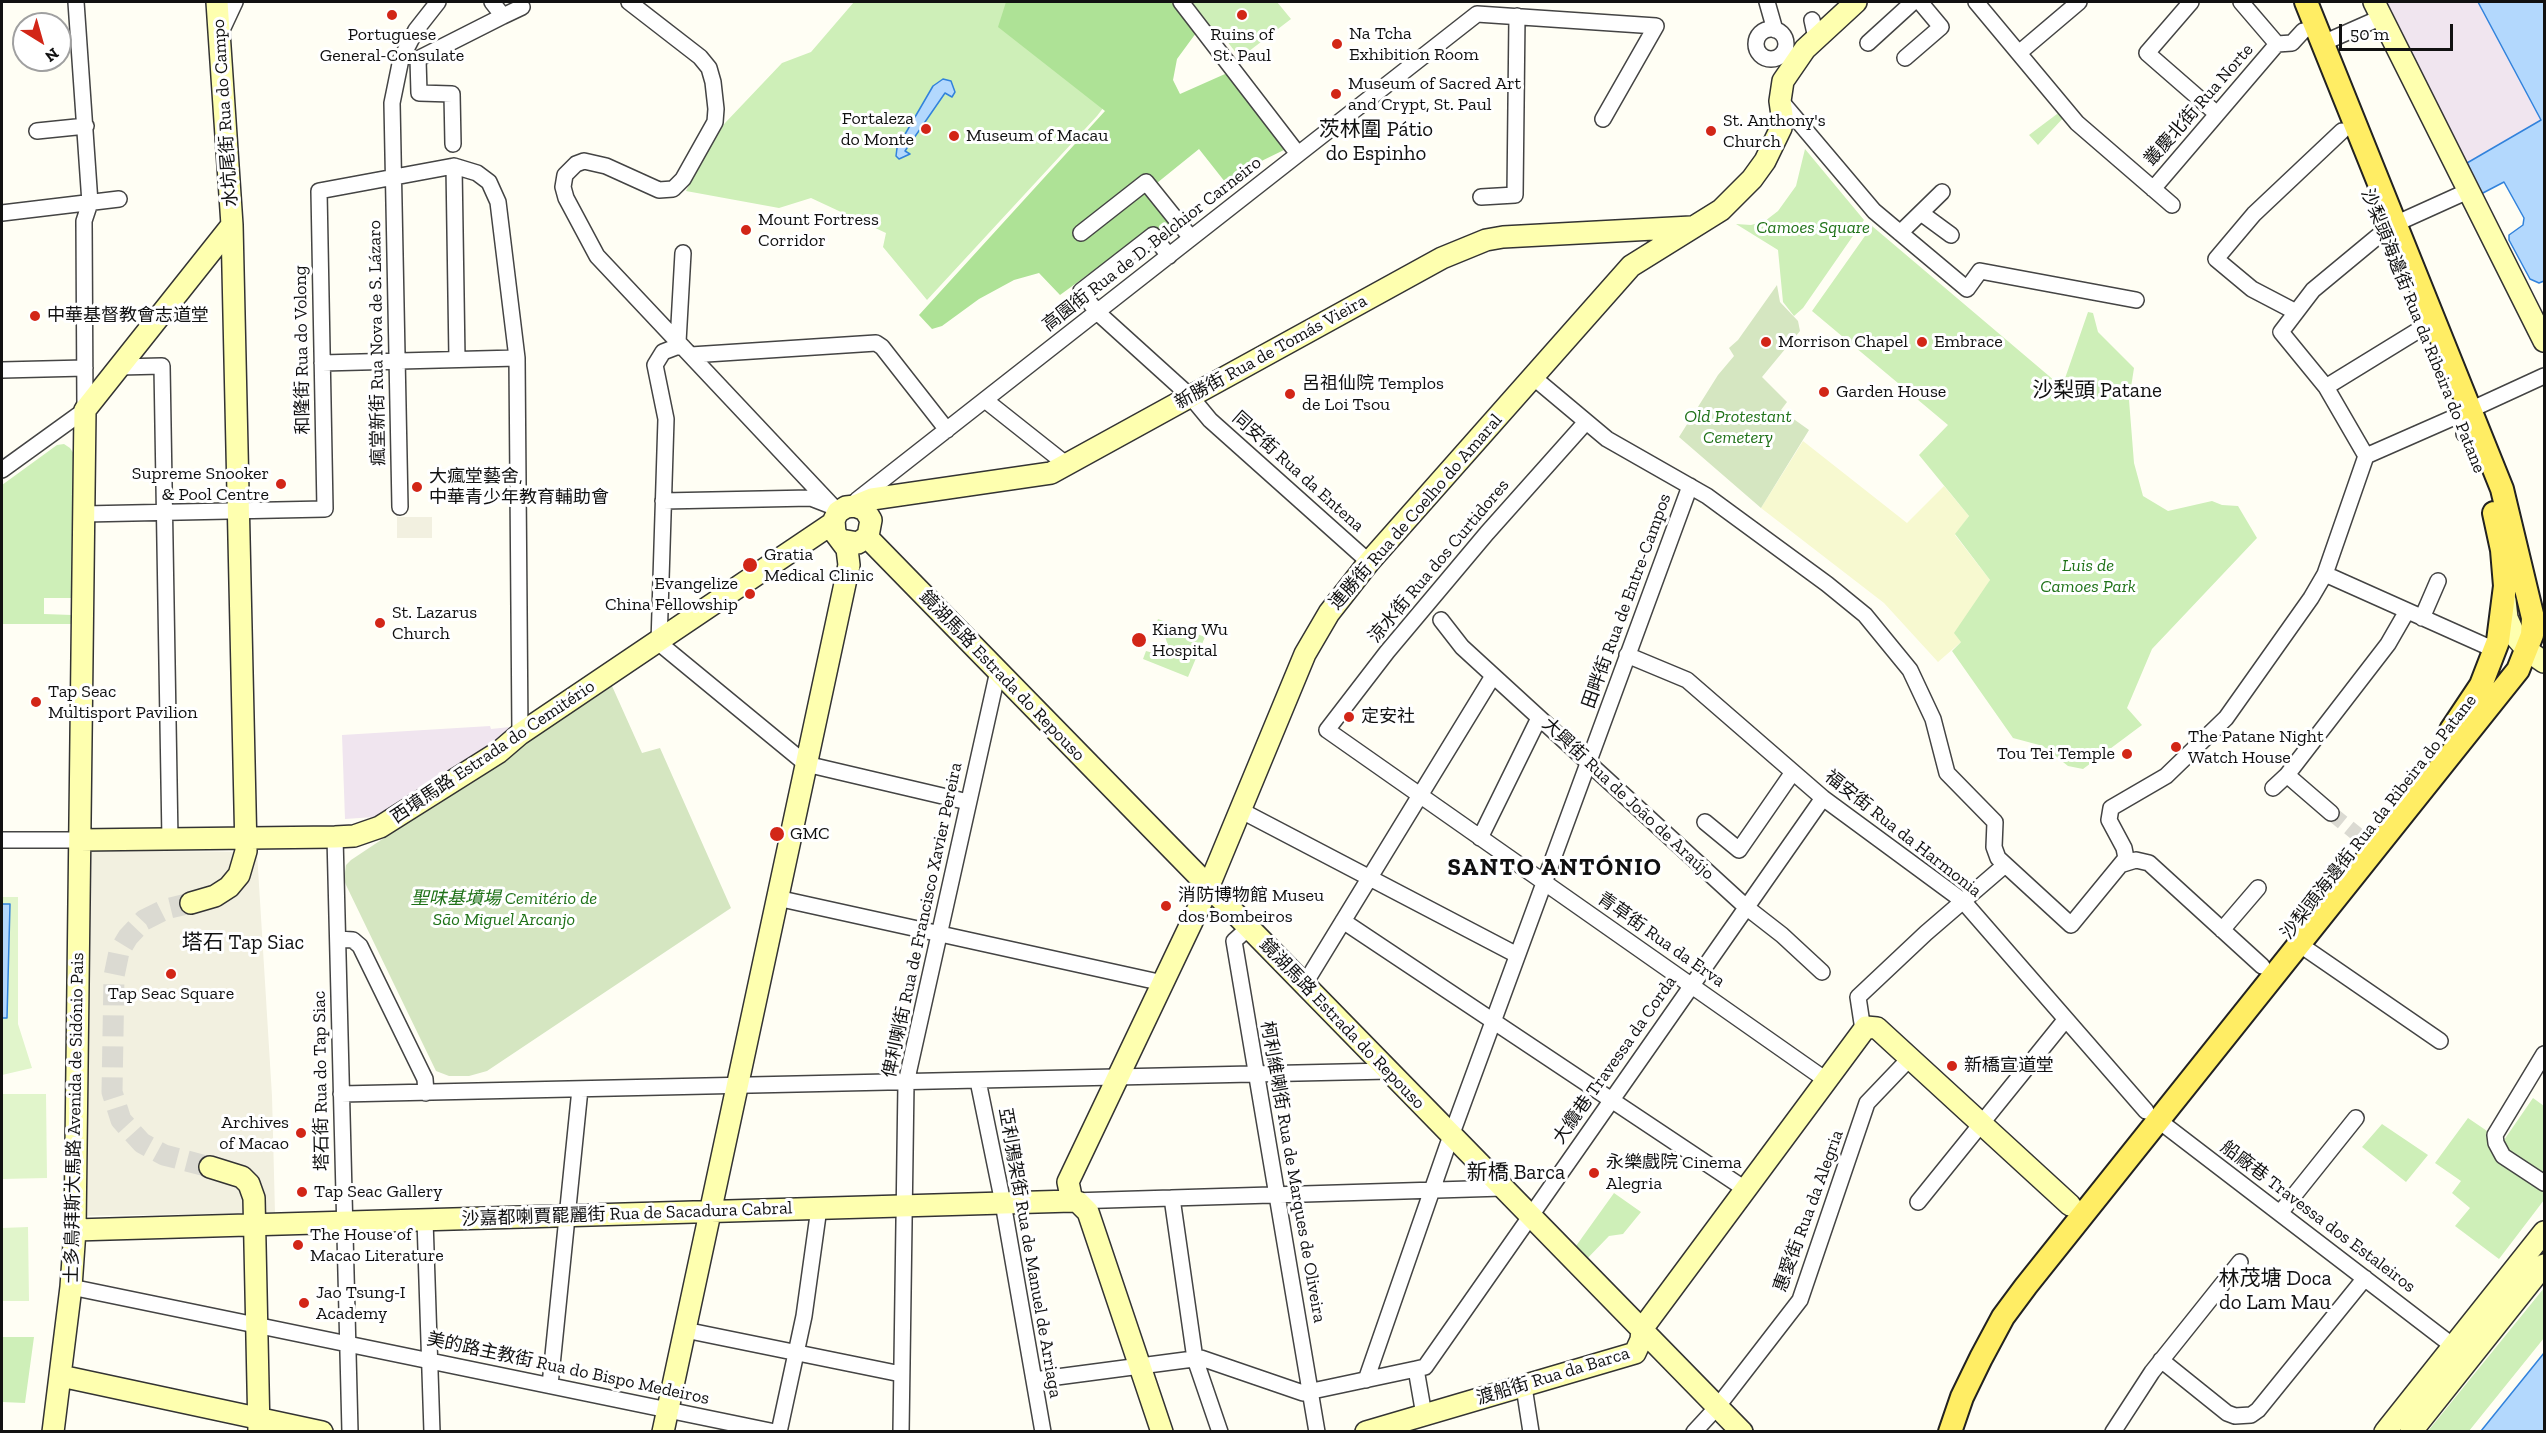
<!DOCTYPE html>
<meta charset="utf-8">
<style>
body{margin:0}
#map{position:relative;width:2546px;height:1433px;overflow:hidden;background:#fffef4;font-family:"Zilla Slab",serif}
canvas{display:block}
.frame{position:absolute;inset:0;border:3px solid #111;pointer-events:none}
.north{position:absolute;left:12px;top:12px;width:60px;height:60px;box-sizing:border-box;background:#fff;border:2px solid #a0a0a0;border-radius:50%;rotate:143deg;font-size:16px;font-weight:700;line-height:24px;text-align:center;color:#111}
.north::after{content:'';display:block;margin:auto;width:21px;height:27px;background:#d22617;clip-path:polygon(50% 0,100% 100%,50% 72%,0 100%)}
.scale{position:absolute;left:2339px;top:24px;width:114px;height:27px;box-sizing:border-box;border:3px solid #111;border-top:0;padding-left:8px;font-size:18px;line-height:21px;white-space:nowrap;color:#111;-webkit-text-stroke:4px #fff;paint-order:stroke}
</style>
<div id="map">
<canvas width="2546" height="1433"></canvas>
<div class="frame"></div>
<div class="north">N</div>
<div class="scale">50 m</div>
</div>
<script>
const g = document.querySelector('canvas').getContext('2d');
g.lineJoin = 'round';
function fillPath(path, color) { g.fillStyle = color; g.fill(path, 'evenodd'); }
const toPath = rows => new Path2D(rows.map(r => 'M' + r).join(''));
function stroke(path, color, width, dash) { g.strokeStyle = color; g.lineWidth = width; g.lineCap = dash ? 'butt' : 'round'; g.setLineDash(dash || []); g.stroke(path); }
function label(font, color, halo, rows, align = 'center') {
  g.font = font + ' "Zilla Slab","Noto Sans SC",serif'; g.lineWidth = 6; g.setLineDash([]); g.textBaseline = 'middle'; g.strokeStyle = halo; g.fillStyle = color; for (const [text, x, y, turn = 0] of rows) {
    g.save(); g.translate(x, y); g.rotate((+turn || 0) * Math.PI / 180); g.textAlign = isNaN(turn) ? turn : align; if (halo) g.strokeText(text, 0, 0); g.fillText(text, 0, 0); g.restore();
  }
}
fillPath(toPath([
 [2387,2,2478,2,2541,121,2467,163],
 [490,726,491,729,510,727,511,737,389,816,345,819,342,735]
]), '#f0e5ef');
fillPath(toPath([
 [1803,441,1907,523,1944,486,1969,516,1955,535,1990,580,1961,642,1938,662,1884,603,1761,508]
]), '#f7f9d0');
fillPath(toPath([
 [854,2,1167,2,1132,70,1097,116,927,300,883,247,886,233,811,198,779,208,686,191,705,153,725,123,782,63,811,52],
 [1186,2,1277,2,1291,19,1240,58,1223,36,1216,41],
 [2061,111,2065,116,2038,145,2029,135],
 [1805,149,1864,220,1803,308,1794,316,1783,302,1778,250,1736,224,1751,225,1765,221,1778,211,1796,186],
 [1872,226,2062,387,2088,312,2093,313,2098,332,2134,368,2129,400,2134,463,2143,496,2168,511,2212,501,2222,505,2238,506,2257,538,2152,649,2127,708,2142,725,2083,769,2068,766,2043,746,2013,738,1952,651,1961,642,1954,633,1990,580,1955,534,1969,516,1919,455,1948,425,1812,311],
 [64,444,70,448,74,454,72,598,44,598,44,614,72,615,71,624,2,624,2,485,57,445],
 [1158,619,1205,637,1188,677,1143,659,1146,651,1157,654,1168,646,1164,633,1155,628],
 [2533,1098,2544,1106,2544,1173,2509,1150,2504,1140],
 [2468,1118,2490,1133,2496,1159,2544,1192,2544,1200,2499,1259,2455,1226,2470,1208,2452,1193,2461,1181,2435,1163],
 [2382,1124,2428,1155,2406,1182,2362,1147],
 [1614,1193,1641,1212,1623,1234,1609,1236,1582,1264,1571,1253],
 [2544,1288,2544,1338,2469,1431,2428,1431],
 [2,1337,34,1337,25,1403,2,1402]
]), '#ceefb8');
fillPath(toPath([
 [1006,2,1175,2,1196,33,1177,59,1173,80,1180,94,1225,74,1234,78,1286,149,1241,171,1229,187,1199,149,1152,187,1176,221,1137,239,1060,295,1039,273,1014,280,979,299,942,326,932,329,919,315,1105,111,998,27]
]), '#aee296');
fillPath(toPath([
 [1777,285,1780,302,1798,321,1800,331,1762,377,1787,402,1781,410,1809,430,1761,508,1679,437,1718,375,1734,356,1729,348,1738,340],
 [612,686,642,753,660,748,731,908,487,1071,469,1076,449,1076,436,1071,346,885,344,879,346,865,351,860]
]), '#d5e6c1');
fillPath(toPath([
 [2,897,18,897,18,1024,32,1068,2,1075],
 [2,1094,46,1094,47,1178,2,1179],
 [28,1227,29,1301,2,1301,2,1228]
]), '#e1f5cb');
fillPath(toPath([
 [397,517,432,517,432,538,397,538],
 [80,850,257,852,272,1096,275,1213,74,1216]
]), '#f2f0e0');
const water = toPath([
 [2478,2,2544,2,2544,281,2539,283,2530,279,2509,240,2509,235,2523,225,2524,218,2504,182,2481,194,2467,163,2541,120,2478,2],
 [943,79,951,81,955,92,952,97,945,93,905,151,910,154,899,159,896,156,897,148,933,86,943,79],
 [2,904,10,904,7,1018,2,1018,2,904],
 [2544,1353,2544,1431,2481,1431,2544,1353]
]);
fillPath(water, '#b3d8fd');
stroke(water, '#3182dc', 1.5);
stroke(toPath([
 [2331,813,2363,839]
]), '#dbdad2', 15, [15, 8]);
stroke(toPath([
 [191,903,166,909,144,920,128,937,119,952,114,976,112,1092,121,1120,142,1143,164,1155,210,1167]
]), '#dbdad2', 21, [21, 10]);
const street = toPath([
 [629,2,700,57,709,68,713,82,716,109,715,122,683,179,673,189,659,190,606,166,584,161,576,164,565,175,563,187,566,198,597,256,838,512],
 [1181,2,1298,154],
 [1767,2,1775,30],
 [1976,2,2077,123,2172,205],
 [2191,2,2147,53,2217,114],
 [2241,2,2277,44],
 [503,16,522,7],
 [1812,20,1816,38],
 '1756 44a15 15 0 1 1 30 0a15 15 0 1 1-30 0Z',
 [221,32,235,2],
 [1868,43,1913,2],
 [2323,43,2382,17],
 [2277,44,2292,43,2303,31],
 [2020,52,2079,2],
 [1905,58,1941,27,1920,2],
 [1781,101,1874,211,1967,289,1980,271,2136,300],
 [37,131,86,126],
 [453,144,452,94,419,93,418,59,503,16,492,2],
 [454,166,457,359],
 [2153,189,2277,44],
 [1481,197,1515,195,1517,16],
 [2,213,119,199],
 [1921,213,1951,235],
 [2395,224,2468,191],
 [1081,233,1146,182,1191,238],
 [1900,233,1942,192],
 [1169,256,1153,235,1081,291,1097,312,1191,397,1210,420,1369,562],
 [2296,312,2252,289,2216,259,2254,214,2342,131],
 [678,342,683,253],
 [683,347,676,347,663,352,655,365,666,419,659,643,806,764,968,802],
 [691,355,876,343,882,347,947,430],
 [322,363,517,358],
 [119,367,162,366,170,840],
 [2,370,85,368],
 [1533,377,1607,439,1707,496,1827,584,1865,615,1910,670,1933,719,1947,773,1995,822,1994,847,1998,858,2071,925,2126,858,2124,848,2109,820,2111,808,2166,776,2226,718,2311,598,2325,574,2366,456,2326,387,2281,332,2313,290,2383,232],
 [2326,387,2422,328],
 [985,400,1067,465],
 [1586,422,1487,533,1387,652,1327,730,1826,1080],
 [2464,434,2464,425,2470,410,2544,376],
 [2366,456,2457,416],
 [2,470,85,410,84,221,90,203,76,2],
 [857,500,1477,14,1656,26,1603,119],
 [663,501,811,498,829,505],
 [400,507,392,103,401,59,416,30,438,2],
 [84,514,325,509,319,191,454,166,477,173,489,182,498,202,517,358,520,734],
 [2325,574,2495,650],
 [2422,618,2438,581],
 [1441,620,1462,647,1746,907,1782,935,1822,972],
 [1627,655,1687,680,1823,798,1963,901,2146,1111],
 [2287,775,2331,813],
 [2273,788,2287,775,2388,644,2407,611],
 [1240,810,1517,955],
 [1705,822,1739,850,1793,772],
 [335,837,350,1432],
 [1480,838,1539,718],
 [2,840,80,840],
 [2123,864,2136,860,2149,863,2262,966],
 [777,898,1163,983],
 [1343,921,1745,1189],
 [2222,930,2258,888],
 [1253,934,1244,932,1234,941,1317,1432],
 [338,939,353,940,360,946,425,1079,426,1093],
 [2299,944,2440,1041],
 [1304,985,1493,676],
 [1863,1030,1858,997,1926,933,2005,865],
 [2544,1054,2495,1135,2496,1143,2503,1156,2544,1183],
 [978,1081,1003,1203,1043,1432],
 [341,1094,1389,1071],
 [2158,1120,2453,1346],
 [1172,1198,1195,1359,1220,1432],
 [1072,1201,1503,1188],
 [1918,1202,2066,1019],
 [2280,1213,2356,1118],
 [425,1220,432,1432],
 [71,1287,775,1432],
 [685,1330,901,1374],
 [2161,1360,2227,1413,2235,1416,2251,1415,2258,1410,2365,1278],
 [1416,1369,1425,1367,1823,798],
 [1034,1380,1201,1358,1303,1393,1416,1369,1424,1415],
 [1366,1380,1447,1147,1690,486],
 [550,1385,580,1089],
 [1524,1387,1531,1432],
 [779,1432,804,1316,819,1208],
 [901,1432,906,1083,998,671],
 [1694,1432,1718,1406,1800,1300,1867,1103,1910,1058],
 [2113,1432,2152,1372,2240,1262]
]);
const secondary = toPath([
 [2374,2,2544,341],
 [855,506,872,499,1051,473,1442,258,1486,240,1503,237,1691,227],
 [867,537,1742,1432],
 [2505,600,2507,618,2515,636,2528,651,2544,662],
 [80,840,335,837,354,836,380,827,499,752,520,734,833,523],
 [191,903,215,896,229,887,239,875,246,851,232,225,217,2],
 [210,1167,242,1177,249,1184,254,1198,259,1432],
 [75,1230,1072,1201],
 [61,1376,322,1432],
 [53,1432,71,1287,75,1230,85,410,232,225],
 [663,1432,849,565,847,549,835,533,834,520,838,512,846,507,855,506,865,510,871,520,868,536,858,543,841,540],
 [1162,1432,1088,1212,1078,1202,1072,1201,1068,1182,1208,888,1305,654,1329,613,1369,562,1631,266,1721,210,1752,179,1765,161,1781,128,1782,115,1780,101,1783,81,1805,49,1856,2],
 [1366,1432,1635,1353,1641,1340,1642,1329,1866,1027,1877,1028,2070,1205],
 [2385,1432,2544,1232],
 [2411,1432,2544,1265]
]);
const primary = toPath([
 [2451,730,2481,685,2498,641,2505,586,2502,550,2494,513],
 [1950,1432,1962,1397,1981,1358,2003,1317,2026,1286,2518,670,2532,635,2533,618,2502,489,2306,2]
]);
stroke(street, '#444', 18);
stroke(secondary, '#333', 24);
stroke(primary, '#222', 26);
stroke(street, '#fff', 15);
stroke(secondary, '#feffaf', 21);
stroke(primary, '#ffed64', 22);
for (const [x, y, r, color] of [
 [392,15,6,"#d22617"],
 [1242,15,6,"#d22617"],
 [1337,44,6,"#d22617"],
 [1336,94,6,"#d22617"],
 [926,129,6,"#d22617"],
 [1711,131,6,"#d22617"],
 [954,136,6,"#d22617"],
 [746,230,6,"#d22617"],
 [35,316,6,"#d22617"],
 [1766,342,6,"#d22617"],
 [1922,342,6,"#d22617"],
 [1824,392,6,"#d22617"],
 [1290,394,6,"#d22617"],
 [281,484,6,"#d22617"],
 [417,487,6,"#d22617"],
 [750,565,8,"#d22617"],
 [750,594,6,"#d22617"],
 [380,623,6,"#d22617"],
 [1139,640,8,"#d22617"],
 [36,702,6,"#d22617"],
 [1349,717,6,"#d22617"],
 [2176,747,6,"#d22617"],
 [2127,754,6,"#d22617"],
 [777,834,8,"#d22617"],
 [1166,906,6,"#d22617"],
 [171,974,6,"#d22617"],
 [1952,1066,6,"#d22617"],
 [301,1133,6,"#d22617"],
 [1594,1173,6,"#d22617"],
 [302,1192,6,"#d22617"],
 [298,1245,6,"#d22617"],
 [304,1303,6,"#d22617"]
]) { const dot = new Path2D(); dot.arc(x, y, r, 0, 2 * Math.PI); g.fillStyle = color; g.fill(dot); stroke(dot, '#fff', 2); }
label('18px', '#111', '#fff', [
 ["Na Tcha",1349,34],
 ["Exhibition Room",1349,55],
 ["Portuguese",392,35,"center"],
 ["General-Consulate",392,56,"center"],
 ["Ruins of",1242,35,"center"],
 ["St. Paul",1242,56,"center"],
 ["Museum of Sacred Art",1348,84],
 ["and Crypt, St. Paul",1348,105],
 ["Fortaleza",914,119,"right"],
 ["do Monte",914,140,"right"],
 ["St. Anthony's",1723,121],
 ["Church",1723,142],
 ["Museum of Macau",966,136],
 ["Mount Fortress",758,220],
 ["Corridor",758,241],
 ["中華基督教會志道堂",47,316],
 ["Morrison Chapel",1778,342],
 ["Embrace",1934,342],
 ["呂祖仙院 Templos",1302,384],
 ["de Loi Tsou",1302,405],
 ["Garden House",1836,392],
 ["Supreme Snooker",269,474,"right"],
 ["& Pool Centre",269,495,"right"],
 ["大瘋堂藝舍,",429,477],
 ["中華青少年教育輔助會",429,498],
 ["Gratia",764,555],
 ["Medical Clinic",764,576],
 ["Evangelize",738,584,"right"],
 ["China Fellowship",738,605,"right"],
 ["St. Lazarus",392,613],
 ["Church",392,634],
 ["Kiang Wu",1152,630],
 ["Hospital",1152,651],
 ["Tap Seac",48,692],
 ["Multisport Pavilion",48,713],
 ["定安社",1361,717],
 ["The Patane Night",2188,737],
 ["Watch House",2188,758],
 ["Tou Tei Temple",2115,754,"right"],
 ["GMC",790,834],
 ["消防博物館 Museu",1178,896],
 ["dos Bombeiros",1178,917],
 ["Tap Seac Square",171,994,"center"],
 ["新橋宣道堂",1964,1066],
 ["Archives",289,1123,"right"],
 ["of Macao",289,1144,"right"],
 ["永樂戲院 Cinema",1606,1163],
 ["Alegria",1606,1184],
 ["Tap Seac Gallery",314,1192],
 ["The House of",310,1235],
 ["Macao Literature",310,1256],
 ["Jao Tsung-I",316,1293],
 ["Academy",316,1314]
], 'left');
label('18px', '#111', '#fff', [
 ["叢慶北街 Rua Norte",2199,105,-49],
 ["水坑尾街 Rua do Campo",225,113,-94],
 ["高園街 Rua de D. Belchior Carneiro",1152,244,-38],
 ["沙梨頭海邊街 Rua da Ribeira do Patane",2423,331,68],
 ["瘋堂新街 Rua Nova de S. Lázaro",377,343,-91],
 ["和隆街 Rua do Volong",302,350,-91],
 ["新勝街 Rua de Tomás Vieira",1271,352,-29],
 ["同安街 Rua da Entena",1298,472,42],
 ["連勝街 Rua de Coelho do Amaral",1416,512,-49],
 ["涼水街 Rua dos Curtidores",1439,561,-50],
 ["田畔街 Rua de Entre-Campos",1627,601,-70],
 ["鏡湖馬路 Estrada do Repouso",1002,676,46],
 ["西墳馬路 Estrada do Cemitério",493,752,-34],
 ["大興街 Rua de João de Araújo",1628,799,43],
 ["沙梨頭海邊街 Rua da Ribeira do Patane",2379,817,-52],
 ["福安街 Rua da Harmonia",1903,834,38],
 ["俾利喇街 Rua de Francisco Xavier Pereira",923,920,-78],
 ["青草街 Rua da Erva",1661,940,35],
 ["鏡湖馬路 Estrada do Repouso",1342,1024,46],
 ["大纜巷 Travessa da Corda",1615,1060,-55],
 ["塔石街 Rua do Tap Siac",321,1081,-91],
 ["士多鳥拜斯大馬路 Avenida de Sidónio Pais",75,1118,-89],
 ["柯利維喇街 Rua de Marques de Oliveira",1293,1172,80],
 ["惠愛街 Rua da Alegria",1809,1211,-70],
 ["沙嘉都喇賈罷麗街 Rua de Sacadura Cabral",627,1214,-2],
 ["船廠巷 Travessa dos Estaleiros",2318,1217,37],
 ["亞利鴉架街 Rua de Manuel de Arriaga",1030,1253,80],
 ["美的路主教街 Rua do Bispo Medeiros",568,1369,12],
 ["渡船街 Rua da Barca",1553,1376,-17]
]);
label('italic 18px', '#1f7218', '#fff', [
 ["Camoes Square",1813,228],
 ["Old Protestant",1738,417],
 ["Cemetery",1738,438],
 ["Luis de",2088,566],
 ["Camoes Park",2088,587],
 ["聖味基墳場 Cemitério de",504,899],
 ["São Miguel Arcanjo",504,920]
]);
label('21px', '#111', '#fff', [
 ["茨林圍 Pátio",1376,130],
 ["do Espinho",1376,154],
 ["沙梨頭 Patane",2097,391],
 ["塔石 Tap Siac",243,943],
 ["新橋 Barca",1516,1173],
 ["林茂塘 Doca",2275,1279],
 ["do Lam Mau",2275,1303]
]);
g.letterSpacing = '1.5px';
label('bold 24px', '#111', '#fff', [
 ["SANTO ANTÓNIO",1555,868]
]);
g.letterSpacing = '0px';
</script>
